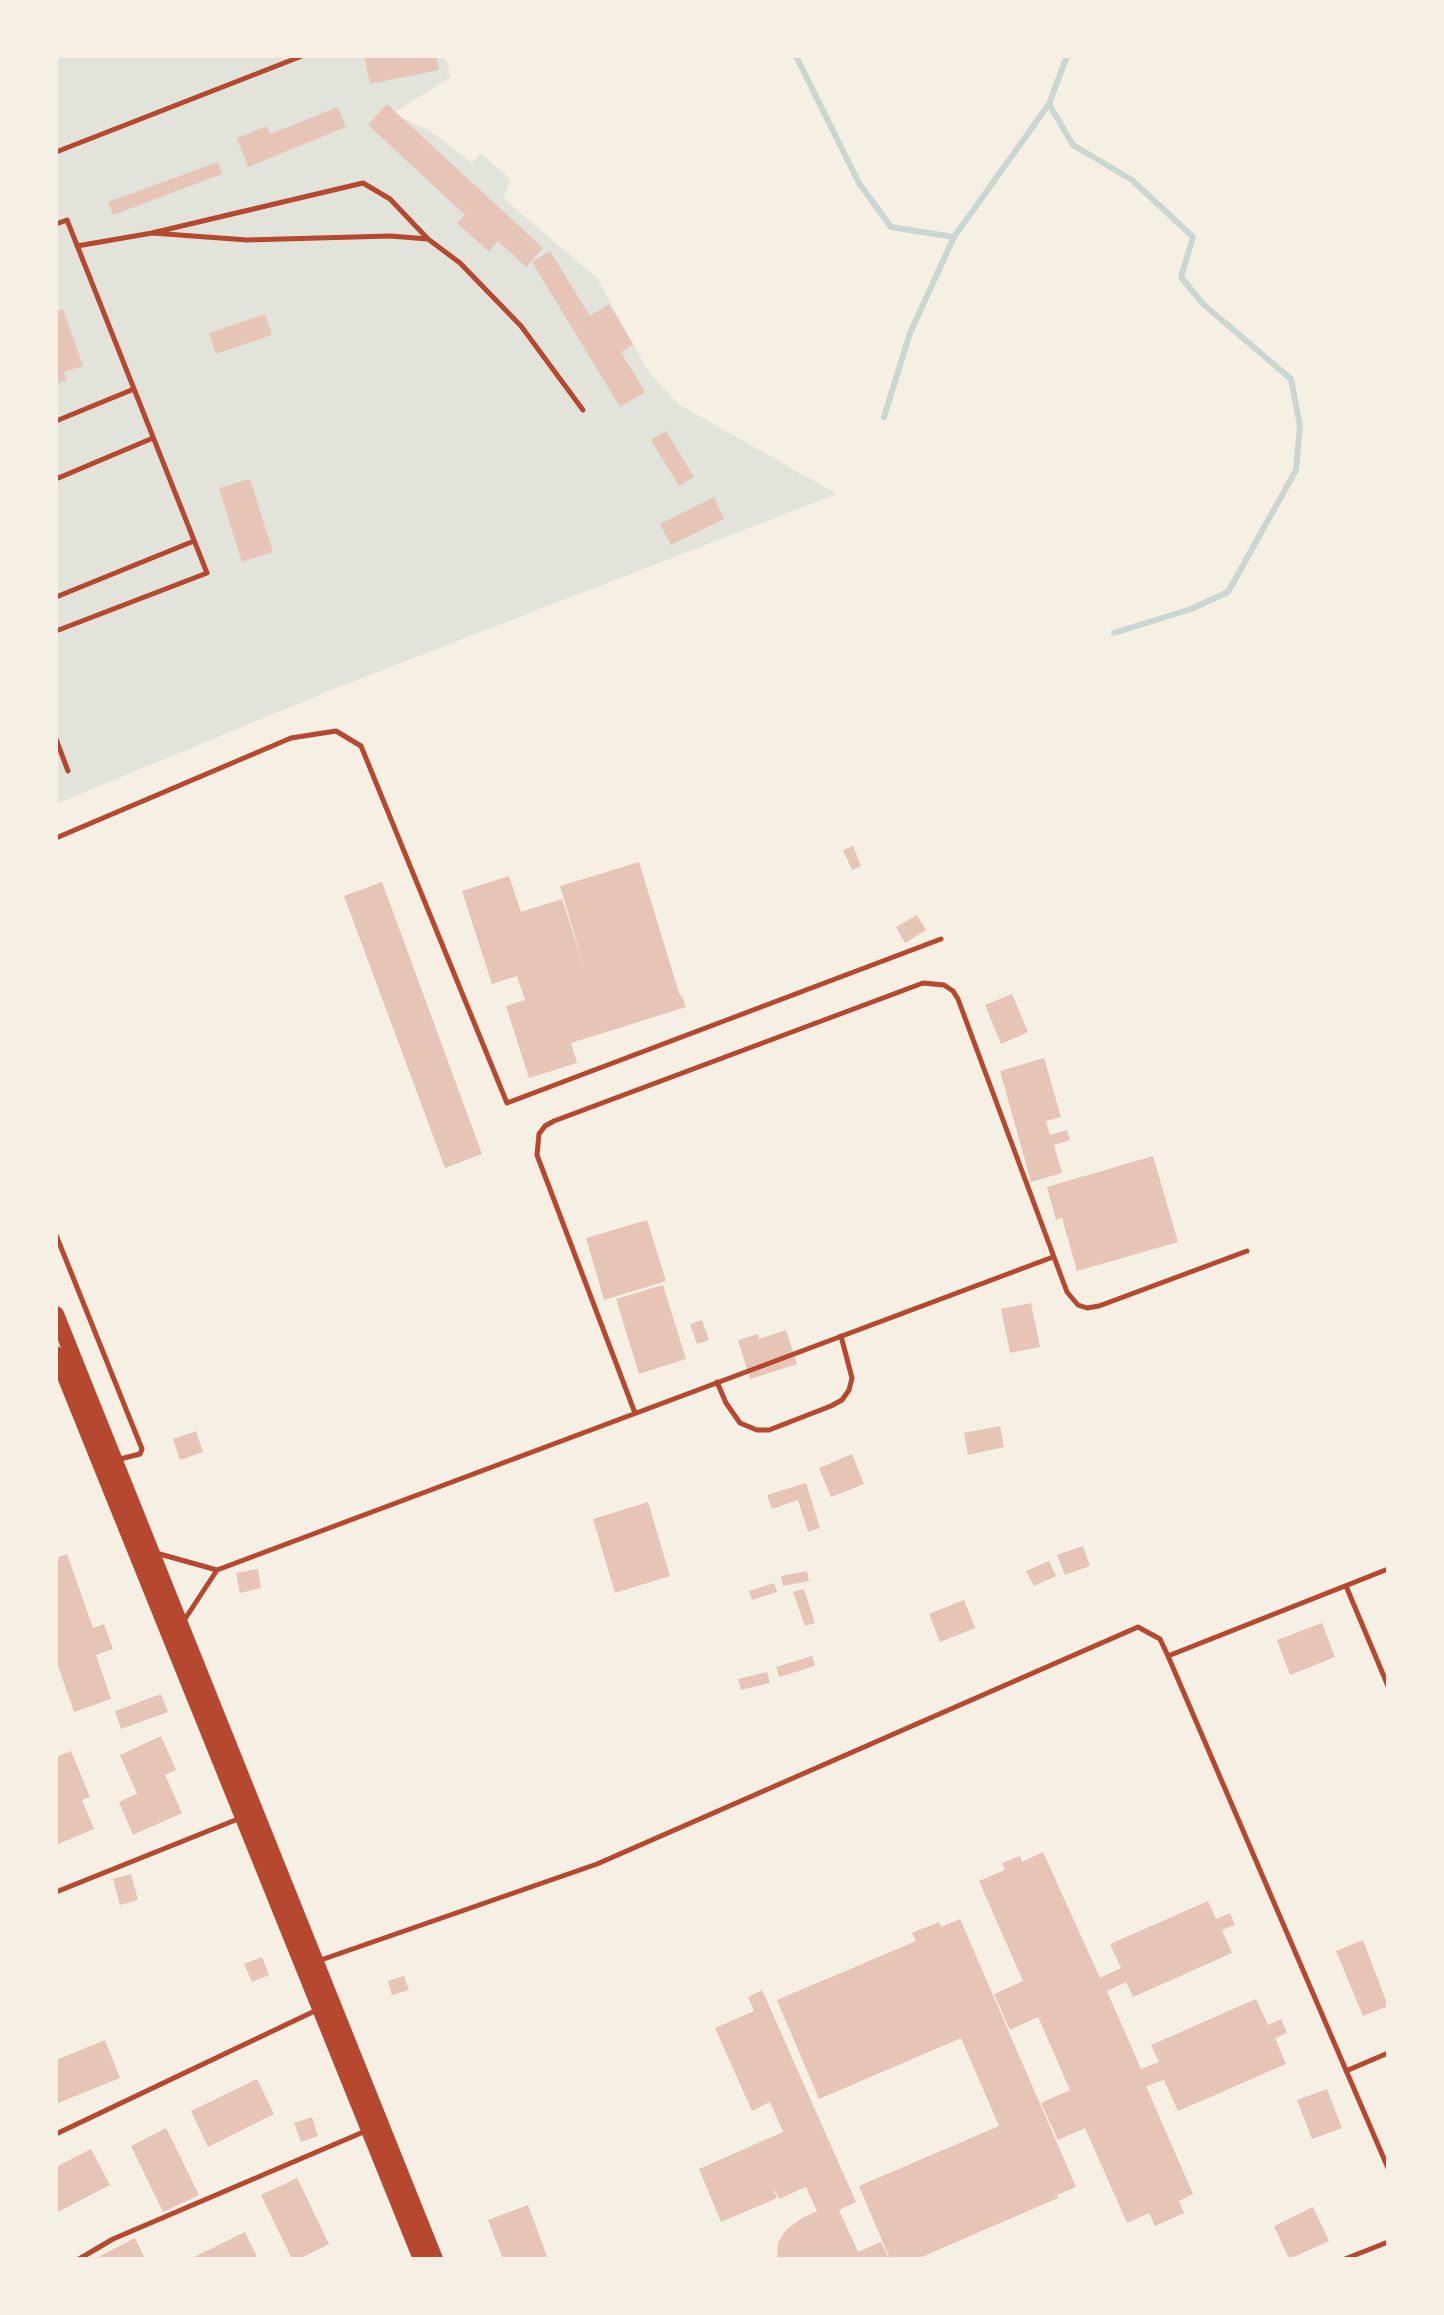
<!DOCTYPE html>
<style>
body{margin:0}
#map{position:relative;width:1444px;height:2315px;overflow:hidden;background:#f6efe4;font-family:"Golos Text",sans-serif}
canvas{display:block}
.frame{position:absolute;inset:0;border:58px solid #f6efe4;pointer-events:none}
</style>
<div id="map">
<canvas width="1444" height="2315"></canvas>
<div class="frame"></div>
</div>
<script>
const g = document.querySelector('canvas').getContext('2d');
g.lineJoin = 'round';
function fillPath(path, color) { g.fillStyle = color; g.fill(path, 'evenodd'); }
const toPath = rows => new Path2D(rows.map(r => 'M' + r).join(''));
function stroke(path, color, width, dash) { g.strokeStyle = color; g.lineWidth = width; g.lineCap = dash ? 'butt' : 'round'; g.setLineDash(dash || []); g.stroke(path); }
fillPath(toPath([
 [56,56,445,56,451,77,392,114,429,130,472,163,481,153,511,180,503,198,597,278,648,371,678,404,837,494,336,688,56,804]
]), '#e2e4dc');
stroke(toPath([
 [796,56,859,183,891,227,954,237],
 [1049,104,1073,145,1132,180,1193,237,1181,277,1203,304,1291,379,1300,426,1296,470,1228,592,1191,609,1114,633],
 [884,417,910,333,954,237,1049,104,1067,56]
]), '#c9d6d2', 6);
fillPath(toPath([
 [364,56,436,56,439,70,370,84],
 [387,104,543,248,526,267,498,241,489,252,457,223,465,215,368,125],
 [338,107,346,127,248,167,237,138,267,126,270,134],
 [218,162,222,174,113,215,108,202],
 [550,251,590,316,609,304,633,344,621,352,645,392,620,407,532,262],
 [63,309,83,366,64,372,67,380,56,385,56,311],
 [265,314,272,335,216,354,209,333],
 [666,431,694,477,679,486,651,440],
 [250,479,273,552,242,562,219,488],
 [714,497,724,519,671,545,660,524],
 [853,846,861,866,852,870,843,850],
 [639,862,680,996,682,996,686,1007,571,1043,577,1063,529,1078,506,1006,525,1000,517,976,492,984,462,891,509,876,521,912,562,899,585,970,560,886],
 [382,882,482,1154,445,1168,344,896],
 [917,915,926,930,905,943,896,927],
 [1012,994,1028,1032,1001,1044,985,1005],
 [1044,1058,1061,1117,1046,1121,1050,1135,1067,1130,1070,1140,1054,1145,1062,1173,1031,1182,1000,1071],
 [1153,1156,1178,1242,1077,1271,1062,1218,1056,1220,1047,1187],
 [647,1220,666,1281,604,1300,586,1238],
 [663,1285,686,1359,639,1374,616,1299],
 [1031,1303,1040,1347,1010,1353,1001,1309],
 [702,1320,709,1340,697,1344,690,1324],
 [786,1330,797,1364,750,1379,738,1340,758,1334,759,1339],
 [1000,1426,1004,1447,968,1455,964,1433],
 [196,1431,203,1452,180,1460,173,1439],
 [852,1454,864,1484,831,1497,819,1468],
 [806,1483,820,1528,808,1532,798,1500,772,1509,767,1495],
 [648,1502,670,1576,615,1593,593,1519],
 [1083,1546,1090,1566,1065,1575,1057,1555],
 [67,1554,93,1628,104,1624,113,1649,96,1655,111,1699,74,1712,56,1660,56,1558],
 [1049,1561,1056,1576,1034,1586,1026,1571],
 [258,1569,261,1588,240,1593,236,1573],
 [807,1571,809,1581,783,1586,781,1576],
 [774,1583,777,1592,752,1600,749,1591],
 [804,1589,815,1623,805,1626,793,1592],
 [964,1600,975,1628,940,1642,929,1614],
 [1322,1623,1335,1657,1290,1675,1277,1640],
 [812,1656,815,1666,779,1677,776,1667],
 [767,1672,770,1683,741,1690,738,1679],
 [161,1694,168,1712,121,1729,115,1711],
 [161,1736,176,1770,165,1775,182,1813,133,1835,119,1802,137,1794,120,1755],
 [71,1751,90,1797,82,1800,94,1829,56,1845,56,1757],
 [1043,1852,1100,1978,1121,1968,1110,1944,1208,1901,1216,1919,1230,1913,1235,1925,1222,1930,1232,1953,1133,1997,1126,1982,1107,1991,1141,2069,1159,2062,1151,2045,1256,1999,1268,2025,1281,2019,1287,2033,1275,2038,1286,2064,1178,2111,1164,2080,1146,2086,1193,2194,1179,2201,1184,2213,1155,2226,1149,2213,1127,2223,1085,2128,1058,2140,1041,2103,1070,2090,1038,2017,1010,2030,994,1994,1023,1981,979,1881,1005,1870,1002,1863,1020,1856,1022,1862],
 [131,1874,138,1900,120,1905,113,1879],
 [960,1919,1076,2187,1057,2195,1058,2198,917,2259,890,2259,859,2186,999,2126,961,2038,819,2099,777,2000,916,1941,912,1933,939,1922,941,1927],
 [1363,1940,1388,2006,1363,2016,1336,1951],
 [262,1957,269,1975,252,1982,244,1964],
 [404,1976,409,1990,392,1995,388,1981],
 [762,1990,856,2202,839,2210,858,2252,881,2242,889,2259,777,2259,778,2243,786,2230,802,2218,817,2211,806,2187,779,2199,771,2182,777,2198,721,2222,699,2169,783,2132,770,2102,752,2111,715,2028,754,2011,748,1997],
 [105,2040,120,2078,56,2104,56,2060],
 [257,2079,274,2114,208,2147,191,2111],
 [1327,2089,1342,2128,1312,2139,1297,2100],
 [312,2117,318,2136,301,2142,294,2123],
 [166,2128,199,2195,163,2212,131,2146],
 [91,2149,110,2185,56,2213,56,2167],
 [297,2178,329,2244,299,2259,292,2259,261,2195],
 [528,2205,548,2259,503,2259,488,2220],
 [1313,2207,1329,2241,1289,2259,1274,2226],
 [245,2232,258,2259,190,2259],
 [135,2238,145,2259,101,2259,100,2256]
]), '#e6c5b7');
stroke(toPath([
 [56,152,302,56],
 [56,224,67,220,207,573,56,631],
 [152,233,247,240,390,236,428,239,460,263,521,326,583,410],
 [77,246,152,233,363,183,390,199,428,239],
 [56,421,134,389],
 [56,479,153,438],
 [56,597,194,541],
 [56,739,68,771],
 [56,838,291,738,336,731,361,746,507,1103,941,939],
 [56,1235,142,1449,140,1454,116,1460],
 [717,1382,726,1403,740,1423,757,1430,769,1430,831,1406,842,1400,849,1390,852,1378,841,1336],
 [635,1413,537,1155,539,1134,545,1126,554,1121,923,983,944,985,953,991,958,999,1067,1292,1078,1305,1087,1308,1099,1306,1247,1251],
 [156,1553,217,1570],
 [1346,1586,1388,1686],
 [183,1622,217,1570,1053,1257],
 [1168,1656,1388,1569],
 [56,1892,238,1819],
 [318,1961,597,1864,1138,1627,1160,1639,1168,1656,1388,2168],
 [1346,2071,1388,2053],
 [56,2134,319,2009],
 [79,2259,113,2239,368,2130],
 [1345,2259,1388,2242]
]), '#b5482f', 5);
stroke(toPath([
 [56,1314,435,2259],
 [56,1354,421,2259]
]), '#b5482f', 16);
</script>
